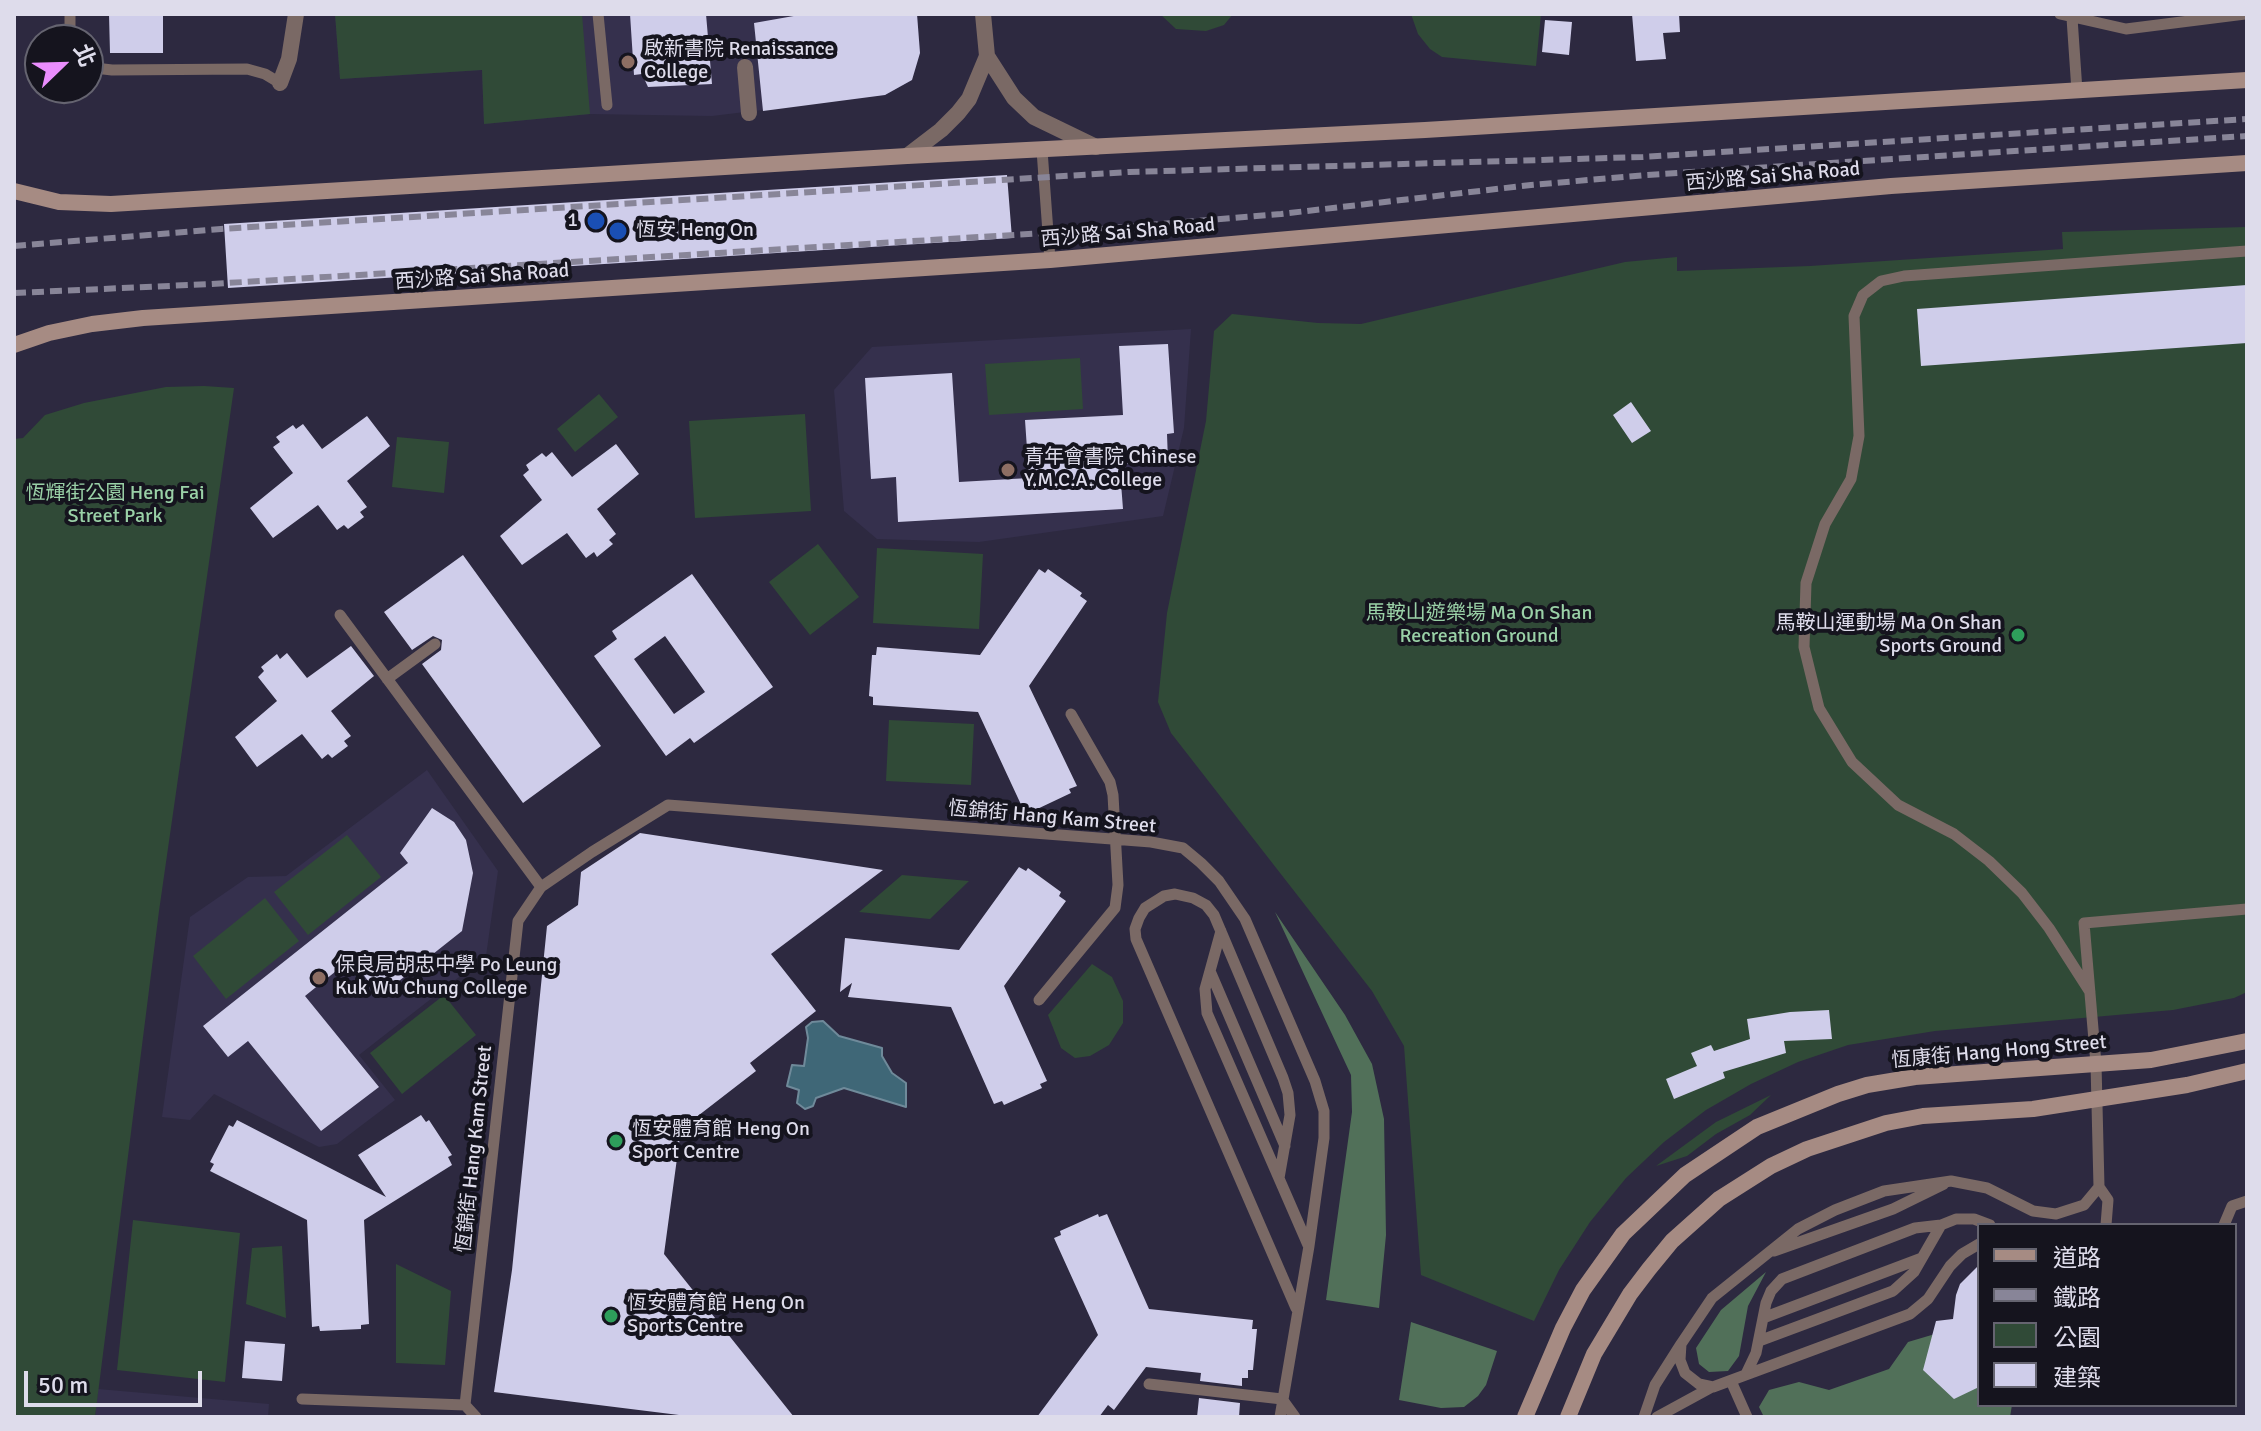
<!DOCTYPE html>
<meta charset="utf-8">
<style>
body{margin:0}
#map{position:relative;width:2261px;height:1431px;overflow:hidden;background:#2d2940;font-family:Signika,"Noto Sans TC",sans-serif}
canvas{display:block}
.frame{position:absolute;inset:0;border:16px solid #dedceb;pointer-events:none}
.legend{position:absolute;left:1977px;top:1223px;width:260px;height:184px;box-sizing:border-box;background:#15141e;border:2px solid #656470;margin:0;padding:10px 14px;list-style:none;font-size:24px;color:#dedceb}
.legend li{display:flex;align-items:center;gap:16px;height:40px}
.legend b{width:40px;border:2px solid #656470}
.north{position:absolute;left:24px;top:24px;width:80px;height:80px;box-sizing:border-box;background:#15141e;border:2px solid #656470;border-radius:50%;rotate:67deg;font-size:22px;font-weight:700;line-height:32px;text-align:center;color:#dedceb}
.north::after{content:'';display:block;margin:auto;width:28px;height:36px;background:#ea8dfd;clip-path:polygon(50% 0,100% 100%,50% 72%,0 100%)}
.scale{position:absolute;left:24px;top:1371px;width:178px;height:36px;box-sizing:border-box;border:4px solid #dedceb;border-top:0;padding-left:10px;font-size:24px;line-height:28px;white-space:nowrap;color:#dedceb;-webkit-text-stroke:6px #15141e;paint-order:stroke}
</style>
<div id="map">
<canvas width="2261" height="1431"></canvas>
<div class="frame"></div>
<ul class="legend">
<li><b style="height:10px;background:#a68b83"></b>道路</li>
<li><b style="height:10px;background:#888598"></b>鐵路</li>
<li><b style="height:22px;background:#304a37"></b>公園</li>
<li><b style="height:22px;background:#cfcdea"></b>建築</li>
</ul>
<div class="north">北</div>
<div class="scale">50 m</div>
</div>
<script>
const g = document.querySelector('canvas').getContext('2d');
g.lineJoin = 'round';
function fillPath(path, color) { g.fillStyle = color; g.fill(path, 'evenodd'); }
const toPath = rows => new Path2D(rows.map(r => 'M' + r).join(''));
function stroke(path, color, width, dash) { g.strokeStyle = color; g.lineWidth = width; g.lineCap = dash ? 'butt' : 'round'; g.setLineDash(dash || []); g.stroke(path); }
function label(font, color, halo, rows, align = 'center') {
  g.font = font + ' Signika,"Noto Sans TC",sans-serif'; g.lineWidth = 8; g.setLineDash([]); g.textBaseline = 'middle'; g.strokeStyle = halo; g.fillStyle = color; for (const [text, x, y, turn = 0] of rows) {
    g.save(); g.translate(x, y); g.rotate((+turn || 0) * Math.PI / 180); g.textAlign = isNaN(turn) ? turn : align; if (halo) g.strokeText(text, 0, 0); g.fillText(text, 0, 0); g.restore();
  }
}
fillPath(toPath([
 [335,14,917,14,920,53,912,80,885,95,712,116,590,114,484,124,482,70,340,79],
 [1191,329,1184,428,1163,516,979,542,877,539,844,511,834,390,872,347],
 [427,770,498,871,486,956,359,1055,395,1100,337,1144,319,1147,214,1094,190,1120,162,1117,190,917,248,877,286,876],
 [98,1389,269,1404,268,1417,95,1417]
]), '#35304d');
fillPath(toPath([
 [335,14,582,14,590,114,484,124,482,70,340,79],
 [1160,14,1233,14,1224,25,1206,31,1176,29],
 [1411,14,1541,14,1536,66,1442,57,1430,49,1418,34],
 [2247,227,2247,992,2234,998,2173,1010,1935,1031,1848,1045,1798,1062,1751,1084,1706,1110,1664,1142,1626,1178,1590,1222,1559,1270,1534,1321,1421,1275,1404,1046,1372,991,1171,733,1158,702,1167,613,1206,421,1214,331,1232,314,1318,323,1361,324,1625,262,1677,257,1677,271,1810,266,2063,249,2062,232],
 [1080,358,1083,409,989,415,985,364],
 [204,386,234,388,159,911,95,1417,14,1417,14,439,23,438,45,415,84,403,166,387],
 [599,394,618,417,575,452,557,429],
 [805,414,811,511,695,518,689,421],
 [397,437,449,442,444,493,392,487],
 [818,544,859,597,810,635,769,582],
 [877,548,983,554,979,629,873,623],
 [889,720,974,724,971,785,886,781],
 [347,835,381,877,308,935,274,892],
 [902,875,969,881,930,919,859,912],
 [265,898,299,941,226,999,193,956],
 [1092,964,1112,977,1123,1001,1123,1023,1109,1045,1090,1056,1075,1058,1061,1048,1048,1015],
 [444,995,476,1035,402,1094,370,1053],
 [1771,1095,1750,1115,1716,1134,1687,1156,1656,1166,1716,1122],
 [133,1220,240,1233,225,1382,117,1370],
 [282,1246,286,1318,246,1304,252,1248],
 [396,1264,451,1291,445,1365,396,1363]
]), '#304a37');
fillPath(toPath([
 [1275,912,1345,1015,1372,1064,1384,1119,1386,1235,1379,1308,1326,1300,1352,1112,1351,1075],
 [1766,1272,1748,1306,1739,1356,1728,1371,1709,1372,1699,1364,1696,1348,1721,1310],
 [1411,1322,1497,1351,1486,1385,1478,1396,1464,1407,1441,1408,1399,1400],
 [1935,1334,1979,1373,1979,1405,2012,1405,2010,1417,1764,1417,1759,1407,1769,1390,1799,1382,1829,1390,1889,1369,1908,1342]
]), '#517059');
const water = toPath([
 [823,1021,839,1036,882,1048,882,1056,892,1073,906,1083,906,1107,844,1088,816,1098,813,1106,805,1109,797,1103,799,1090,787,1086,792,1065,804,1066,808,1038,806,1027,812,1022,823,1021]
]);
fillPath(water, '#3f6777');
stroke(water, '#6f8a9a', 2);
fillPath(toPath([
 [109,14,163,14,163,53,110,53],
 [630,14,706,14,712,84,648,87,642,74,634,75],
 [805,14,917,14,920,53,912,80,885,95,763,111,754,23],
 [1632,14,1679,14,1680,32,1663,33,1666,59,1636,61],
 [1545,20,1572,22,1569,55,1542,52],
 [1007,175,1012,238,228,288,224,224],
 [2247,285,2247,343,1921,366,1917,309],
 [1168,344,1174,433,1167,434,1168,461,1125,464,1126,482,1121,483,1123,509,898,522,896,477,871,479,865,378,952,373,959,482,1029,478,1025,420,1123,415,1119,346],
 [1631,402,1651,431,1632,443,1613,415],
 [367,416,390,446,347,481,367,507,360,512,364,517,348,529,344,525,337,530,318,505,273,538,250,508,293,473,273,447,280,442,276,437,293,425,296,429,303,424,322,449],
 [616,444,639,474,597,509,616,534,609,540,613,544,597,557,594,552,586,558,567,533,522,565,500,536,542,500,523,475,529,470,526,465,542,453,546,457,552,452,572,477],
 [463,555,601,746,523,803,422,664,441,650,442,640,433,636,412,650,384,612],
 [1039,569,1045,573,1048,569,1082,593,1080,596,1087,601,1029,686,1077,786,1069,789,1071,793,1033,811,1032,807,1024,811,978,712,873,705,873,697,869,696,872,655,876,655,877,647,980,655],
 [692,574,773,687,694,743,690,738,666,756,594,656,617,639,612,631],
 [665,636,705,692,674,714,634,659],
 [351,646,374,676,331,711,351,736,344,741,348,746,332,758,328,754,322,759,302,734,257,767,235,737,277,701,258,677,264,671,261,667,277,654,280,659,287,653,307,678],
 [432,808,454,822,466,840,473,873,462,931,380,996,351,959,305,996,379,1087,321,1131,248,1041,228,1057,203,1026,408,863,400,853],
 [640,833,883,870,771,954,816,1011,750,1063,756,1071,681,1129,664,1254,794,1417,695,1417,494,1392,512,1270,547,926,578,905,581,872],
 [1019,867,1026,871,1028,868,1061,892,1059,896,1066,901,1004,986,1047,1081,1040,1084,1042,1088,1004,1105,1002,1101,994,1104,951,1007,848,997,852,983,840,992,845,938,959,950],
 [1829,1010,1832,1039,1784,1041,1786,1053,1723,1072,1725,1078,1674,1099,1666,1079,1697,1066,1691,1053,1711,1045,1714,1051,1750,1039,1747,1019,1790,1012],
 [421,1115,426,1122,429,1120,452,1155,448,1157,452,1165,364,1220,369,1324,361,1325,361,1329,320,1331,319,1326,312,1327,307,1220,210,1171,214,1164,210,1162,229,1125,233,1127,237,1120,386,1197,358,1155],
 [1098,1214,1099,1217,1107,1214,1149,1309,1253,1320,1252,1329,1257,1329,1253,1370,1248,1370,1248,1378,1242,1378,1242,1386,1200,1381,1201,1373,1146,1367,1114,1410,1108,1405,1099,1417,1037,1417,1098,1335,1054,1238,1061,1235,1060,1231],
 [1979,1265,1979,1387,1954,1399,1923,1370,1936,1321,1953,1319,1956,1295,1960,1284],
 [245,1341,285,1344,282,1381,242,1378],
 [1199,1398,1240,1403,1239,1417,1197,1417]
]), '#cfcdea');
stroke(toPath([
 [70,14,70,40],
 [598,14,607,105],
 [2060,14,2126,29,2245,14],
 [2072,18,2077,91],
 [88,64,95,68,112,70,247,69,265,74,280,83],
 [1042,150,1050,260],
 [340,615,541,887],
 [387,679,435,644],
 [1221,931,1205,989,1207,1013,1308,1245],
 [1210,971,1285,1146],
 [2090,992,2049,928,2022,893,1989,861,1954,834,1898,805,1852,762,1819,708,1804,647,1806,583,1825,524,1851,479,1859,436,1854,316,1863,295,1881,281,1904,276,2247,251],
 [1039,1000,1115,908,1118,885,1113,795,1110,782,1071,714],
 [1279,1178,1290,1115,1288,1093,1283,1078,1214,915,1206,905,1193,898,1175,894,1164,896,1145,908,1139,918,1135,929,1136,939,1296,1308],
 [2106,1225,2108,1200,2099,1187,2096,1064,2084,923,2247,909],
 [2224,1225,2232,1206,2247,1201],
 [1979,1244,1962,1254,1950,1266,1928,1299,1910,1314,1713,1387,1699,1384,1685,1373,1680,1360,1681,1344,1712,1298,1798,1229,1835,1210,1884,1191,1951,1181,1987,1188,2033,1211,2056,1214,2084,1205,2099,1187],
 [1774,1251,1893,1209,1944,1184],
 [1763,1318,1922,1258],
 [1759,1341,1893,1291,1914,1272,1941,1225],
 [1746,1374,1756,1353,1766,1303,1771,1291,1782,1279,1915,1228,1941,1225,1956,1219,1974,1219,1990,1225],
 [1731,1381,1747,1417],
 [1149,1384,1282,1399],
 [302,1399,465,1405],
 [1282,1399,1295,1417],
 [476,1417,465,1405,518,921,541,887,592,852,668,805,1151,842,1183,848,1201,863,1219,881,1245,919,1315,1081,1324,1111,1324,1138,1309,1246,1280,1417],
 [1644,1417,1655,1385,1681,1344],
 [1657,1417,1712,1387]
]), '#7a6965', 11);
stroke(toPath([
 [983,14,987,56,1014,98,1034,117,1096,147],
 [745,67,749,113],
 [280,83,289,59,296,14],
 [907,156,941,130,958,113,969,99,987,56]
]), '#7a6965', 16);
stroke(toPath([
 [14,191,59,202,111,204,907,156,1425,130,2247,80],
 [14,345,49,333,92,324,143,318,1050,260,1891,186,2247,163],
 [1525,1417,1563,1328,1583,1290,1623,1234,1685,1175,1757,1127,1838,1094,1867,1085,1915,1077,2151,1060,2247,1041],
 [1568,1417,1594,1354,1630,1294,1649,1269,1672,1241,1719,1199,1771,1166,1807,1149,1886,1123,1923,1116,2033,1109,2187,1085,2247,1071]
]), '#a68b83', 16);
stroke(toPath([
 [14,246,221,229,1129,172,1643,157,2247,119],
 [14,293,211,284,1078,231,1281,214,1531,185,1646,175,2247,136]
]), '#888598', 6, [12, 6]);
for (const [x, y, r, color] of [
 [628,62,8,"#8d6e63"],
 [596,221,10,"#1a4fb4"],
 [618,231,10,"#1a4fb4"],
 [1008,470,8,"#8d6e63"],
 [2018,635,8,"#2e9e5b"],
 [319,978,8,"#8d6e63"],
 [616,1141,8,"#2e9e5b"],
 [611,1316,8,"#2e9e5b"]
]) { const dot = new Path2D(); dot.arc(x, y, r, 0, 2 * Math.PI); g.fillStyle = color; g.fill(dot); stroke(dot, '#15141e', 3); }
label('20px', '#dedceb', '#15141e', [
 ["啟新書院 Renaissance",644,50],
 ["College",644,73],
 ["1",578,221,"right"],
 ["恆安 Heng On",636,231],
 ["青年會書院 Chinese",1024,458],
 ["Y.M.C.A. College",1024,481],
 ["馬鞍山運動場 Ma On Shan",2002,624,"right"],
 ["Sports Ground",2002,647,"right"],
 ["保良局胡忠中學 Po Leung",335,966],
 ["Kuk Wu Chung College",335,989],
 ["恆安體育館 Heng On",632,1130],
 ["Sport Centre",632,1153],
 ["恆安體育館 Heng On",627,1304],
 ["Sports Centre",627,1327]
], 'left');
label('20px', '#dedceb', '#15141e', [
 ["西沙路 Sai Sha Road",1773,177,-5],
 ["西沙路 Sai Sha Road",1128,233,-5],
 ["西沙路 Sai Sha Road",482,277,-4],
 ["恆錦街 Hang Kam Street",1052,818,5],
 ["恆康街 Hang Hong Street",1999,1052,-5],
 ["恆錦街 Hang Kam Street",475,1149,-84]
]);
label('20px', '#9ad1a7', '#15141e', [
 ["恆輝街公園 Heng Fai",115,494],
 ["Street Park",115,517],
 ["馬鞍山遊樂場 Ma On Shan",1479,614],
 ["Recreation Ground",1479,637]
]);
</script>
